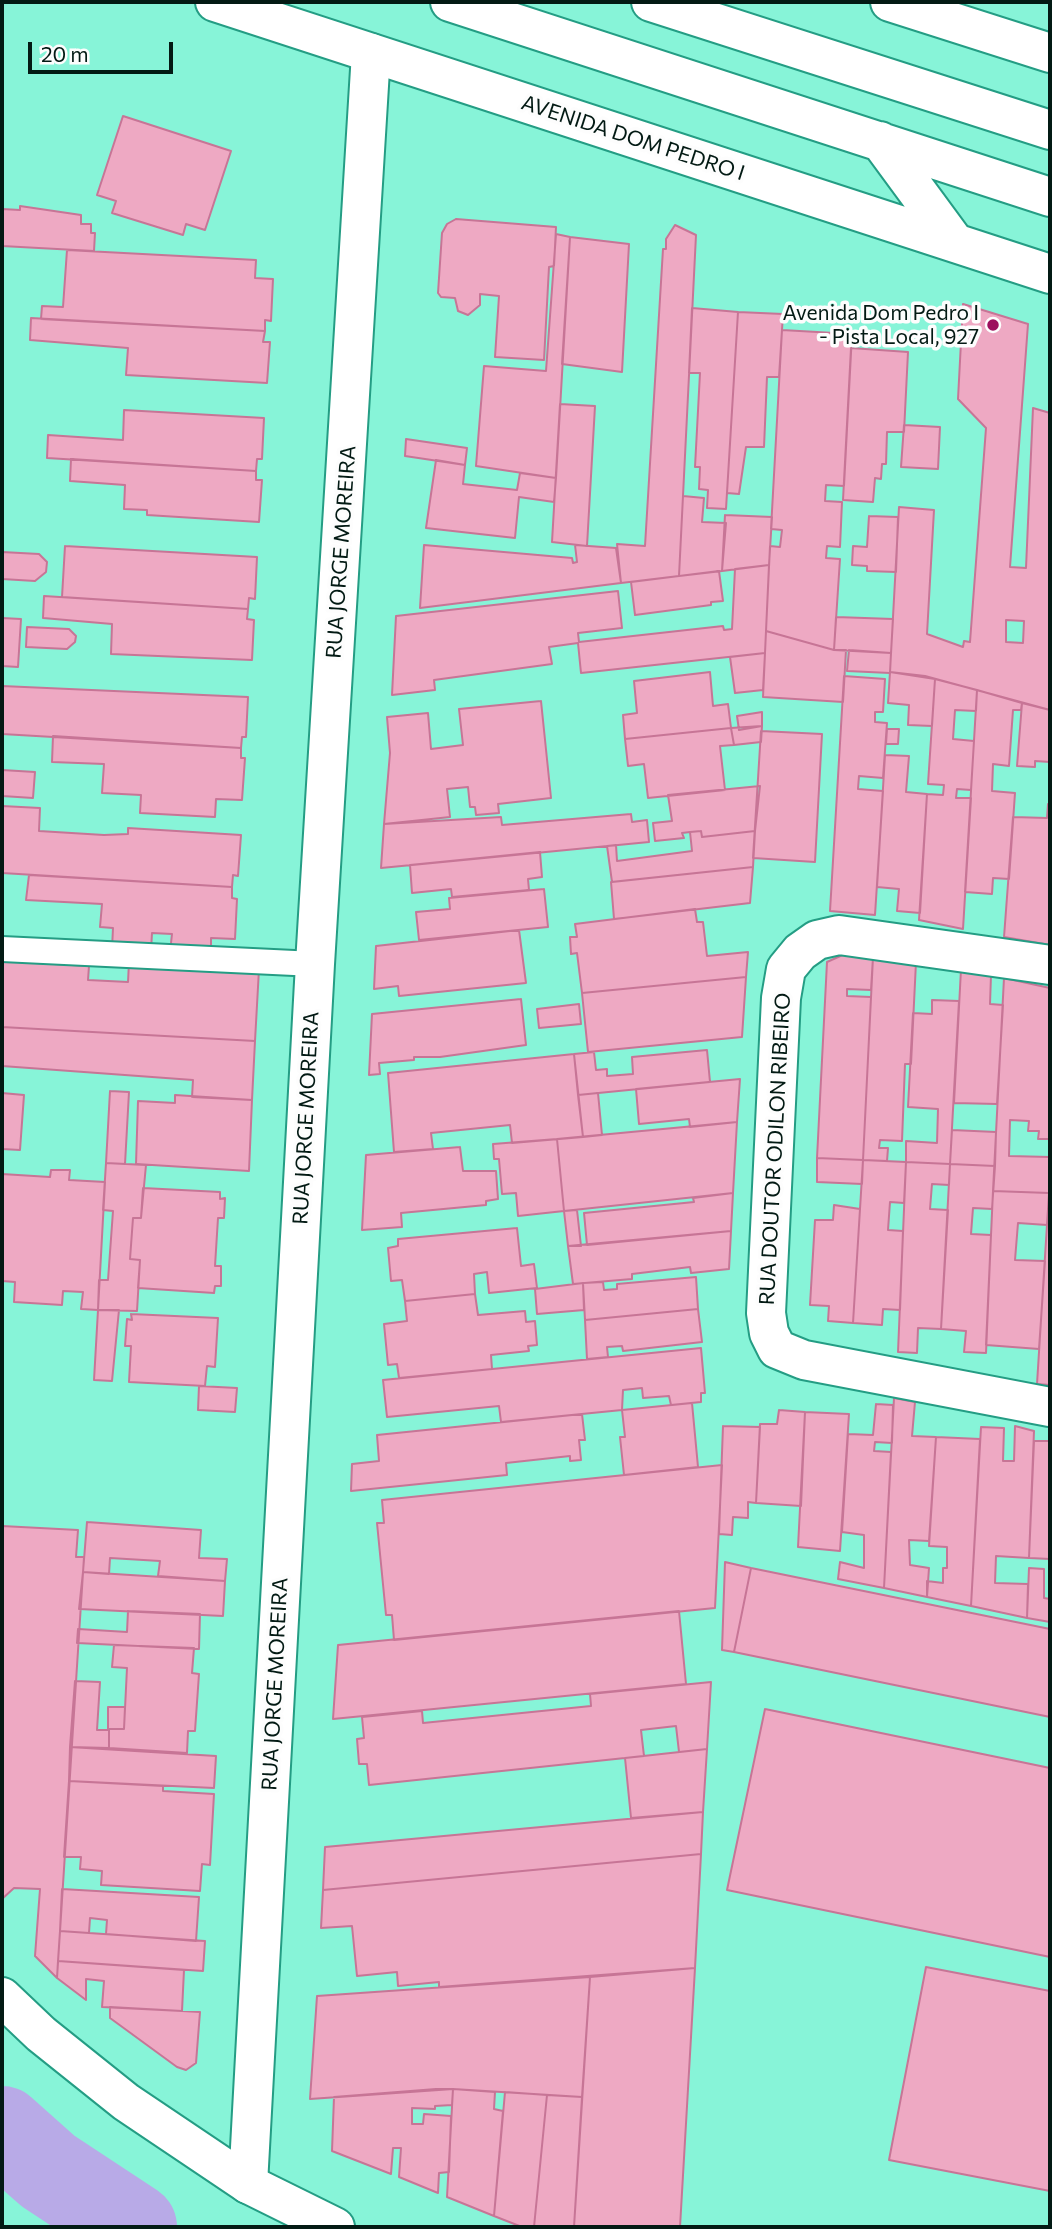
<!DOCTYPE html>
<style>
body{margin:0}
#map{position:relative;width:1052px;height:2229px;overflow:hidden;background:#87f4d8;font-family:Commissioner,sans-serif}
canvas{display:block}
.frame{position:absolute;inset:0;border:4px solid #031a14;pointer-events:none}
.scale{position:absolute;left:28px;top:42px;width:145px;height:32px;box-sizing:border-box;border:4px solid #031a14;border-top:0;padding-left:9px;font-size:21px;line-height:24px;white-space:nowrap;color:#031a14;-webkit-text-stroke:5px #fdfdfd;paint-order:stroke}
</style>
<div id="map">
<canvas width="1052" height="2229"></canvas>
<div class="frame"></div>
<div class="scale">20 m</div>
</div>
<script>
const g = document.querySelector('canvas').getContext('2d');
g.lineJoin = 'round';
const toPath = rows => new Path2D(rows.map(r => 'M' + r).join(''));
function stroke(path, color, width, dash) { g.strokeStyle = color; g.lineWidth = width; g.lineCap = dash ? 'butt' : 'round'; g.setLineDash(dash || []); g.stroke(path); }
function fillPath(path, color) { g.fillStyle = color; g.fill(path, 'evenodd'); }
function label(font, color, halo, rows, align = 'center') {
  g.font = font + ' Commissioner,sans-serif'; g.lineWidth = 7; g.setLineDash([]); g.textBaseline = 'middle'; g.strokeStyle = halo; g.fillStyle = color; for (const [text, x, y, turn = 0] of rows) {
    g.save(); g.translate(x, y); g.rotate((+turn || 0) * Math.PI / 180); g.textAlign = isNaN(turn) ? turn : align; if (halo) g.strokeText(text, 0, 0); g.fillText(text, 0, 0); g.restore();
  }
}
stroke(toPath([
 [2,2130,48,2171,133,2227]
]), '#b8aae7', 88);
const building = toPath([
 [123,116,231,151,205,230,186,224,183,235,112,213,116,201,97,195,123,116],
 [20,206,81,215,81,224,91,224,91,233,95,233,94,251,2,246,2,209,20,210,20,206],
 [456,219,556,227,554,266,549,267,544,360,495,357,499,296,480,294,480,305,468,315,458,311,455,298,441,297,438,293,442,233,447,224,456,219],
 [675,225,696,235,679,576,621,583,617,544,645,546,663,249,666,249,666,239,675,225],
 [556,234,570,237,556,478,476,466,484,366,546,371,556,234],
 [570,237,629,244,622,372,562,364,570,237],
 [67,250,256,260,255,278,273,279,271,321,265,320,265,331,41,319,42,306,63,307,67,250],
 [963,304,1028,324,1010,567,1026,568,1033,408,1050,413,1050,710,925,676,890,672,899,507,934,510,927,634,963,647,964,641,970,642,986,428,958,399,963,304],
 [1006,620,1024,621,1023,643,1006,642,1006,620],
 [692,308,738,312,726,509,707,508,708,490,699,489,700,467,695,467,700,373,689,373,692,308],
 [738,312,783,314,779,377,767,377,764,447,746,447,739,494,727,493,738,312],
 [31,318,265,331,263,342,270,342,267,383,126,375,128,348,30,340,31,318],
 [782,330,852,334,844,486,826,485,825,501,842,502,840,547,827,546,826,558,840,559,834,650,766,631,770,546,780,547,782,530,771,529,782,330],
 [851,348,908,352,904,432,887,432,886,464,882,464,881,479,875,478,873,502,843,500,851,348],
 [560,404,595,406,587,546,552,542,560,404],
 [124,410,264,418,262,459,257,459,256,471,47,458,48,435,123,440,124,410],
 [904,425,940,427,938,469,901,467,904,425],
 [406,439,467,448,465,465,405,456,406,439],
 [71,459,256,471,256,480,262,480,259,522,147,515,147,510,124,509,125,485,70,481,71,459],
 [436,460,465,465,463,484,517,490,520,473,556,478,554,502,519,497,515,538,426,528,436,460],
 [683,496,704,498,702,522,726,523,722,571,679,576,683,496],
 [725,515,772,517,769,565,722,571,725,515],
 [869,516,898,517,896,572,867,571,867,566,852,565,853,546,867,547,869,516],
 [424,545,572,558,573,563,577,562,575,545,616,548,621,583,420,608,424,545],
 [65,546,257,557,255,599,249,598,248,609,62,597,65,546],
 [2,552,39,554,47,562,46,572,35,581,2,579,2,552],
 [769,565,765,653,581,673,578,643,549,647,552,664,434,680,435,690,392,695,396,616,618,591,622,628,578,633,579,642,723,626,724,630,732,629,735,569,769,565],
 [719,571,723,601,711,602,711,605,635,615,631,582,719,571],
 [44,596,248,609,247,619,254,620,252,660,111,654,112,624,43,618,44,596],
 [836,617,893,619,891,653,834,650,836,617],
 [2,618,21,619,18,667,2,666,2,618],
 [27,627,69,629,76,636,75,642,67,649,26,647,27,627],
 [766,631,834,650,846,650,843,702,763,697,766,631],
 [849,650,891,653,890,673,847,671,849,650],
 [765,653,763,690,735,693,730,657,765,653],
 [710,672,713,706,728,704,731,728,625,739,623,715,637,713,634,681,710,672],
 [890,672,935,679,932,726,908,725,909,705,888,703,890,672],
 [844,676,885,679,883,712,875,712,875,722,887,723,883,778,859,776,858,789,883,791,875,915,830,911,844,676],
 [935,679,977,690,976,711,955,710,953,739,974,741,971,790,957,789,956,798,971,798,963,929,919,920,927,794,943,795,944,785,928,784,935,679],
 [2,686,248,697,246,737,242,737,241,748,2,734,2,686],
 [977,690,1022,703,1021,710,1013,710,1009,766,993,764,992,791,1015,793,1009,879,993,878,992,894,965,892,977,690],
 [541,701,551,798,498,804,499,813,476,815,475,807,470,807,468,787,447,789,450,817,384,824,390,753,387,717,428,713,431,749,463,745,459,709,541,701],
 [1022,703,1050,710,1050,778,1050,762,1035,761,1035,767,1017,766,1022,703],
 [762,712,762,726,739,730,737,716,762,712],
 [762,726,761,742,734,745,731,728,762,726],
 [731,728,734,745,720,746,725,790,648,798,644,764,628,766,625,739,731,728],
 [887,729,899,729,898,744,886,744,887,729],
 [761,731,822,734,815,862,753,858,761,731],
 [53,736,241,748,241,758,245,758,242,800,216,799,215,817,140,813,141,795,102,793,104,764,52,762,53,736],
 [885,755,909,756,906,792,927,794,920,913,897,911,899,889,877,887,885,755],
 [2,770,35,772,33,798,2,796,2,770],
 [760,786,755,831,702,837,701,831,690,832,682,833,684,838,655,841,653,823,672,821,668,795,760,786],
 [1048,804,1050,804,1050,945,1004,937,1013,817,1047,818,1048,804],
 [2,806,40,808,39,831,104,835,128,834,128,828,241,835,238,876,233,875,232,887,2,873,2,806],
 [631,814,632,822,647,820,649,842,381,868,384,824,501,817,502,825,631,814],
 [701,831,702,837,755,831,753,867,612,882,607,846,616,845,617,861,692,851,690,832,701,831],
 [540,852,542,877,528,879,529,890,452,897,451,889,412,893,410,865,540,852],
 [753,867,750,903,614,919,611,882,753,867],
 [29,875,232,887,232,898,237,899,235,939,211,938,211,954,170,952,172,934,152,933,151,951,112,949,113,928,100,927,102,904,26,900,29,875],
 [544,889,548,927,419,940,416,912,450,909,449,898,544,889],
 [695,909,697,922,703,922,707,956,748,952,746,977,582,993,577,953,571,954,570,937,577,937,575,924,695,909],
 [519,930,526,983,399,996,398,986,374,989,376,946,519,930],
 [847,953,873,957,871,990,847,989,847,996,871,997,863,1160,817,1158,827,962,847,953],
 [873,957,916,962,911,1064,905,1064,902,1141,880,1140,879,1148,888,1148,887,1161,863,1160,873,957],
 [2,961,89,966,88,980,128,982,129,962,259,969,255,1041,2,1027,2,961],
 [961,969,991,975,990,1004,1003,1005,997,1104,954,1103,961,969],
 [746,977,742,1037,588,1052,582,993,746,977],
 [1004,978,1050,988,1050,1139,1038,1139,1039,1131,1028,1131,1029,1121,1010,1120,1009,1156,1050,1157,1049,1193,993,1191,1004,978],
 [521,999,526,1045,440,1057,414,1057,414,1060,379,1063,380,1074,369,1075,372,1014,521,999],
 [932,1000,959,1001,950,1164,906,1162,906,1141,937,1143,938,1109,908,1107,913,1013,932,1014,932,1000],
 [579,1004,581,1024,539,1028,537,1009,579,1004],
 [2,1027,255,1041,252,1100,192,1097,193,1080,2,1066,2,1027],
 [707,1050,710,1082,578,1095,574,1054,594,1052,596,1070,607,1069,607,1076,633,1074,632,1057,707,1050],
 [574,1054,583,1137,512,1143,510,1125,431,1133,433,1149,394,1152,388,1073,574,1054],
 [740,1079,737,1122,690,1127,689,1119,639,1124,636,1089,740,1079],
 [110,1091,129,1092,125,1164,106,1163,110,1091],
 [2,1093,24,1095,20,1150,2,1149,2,1093],
 [598,1093,602,1135,583,1137,578,1095,598,1093],
 [175,1095,252,1100,249,1171,136,1164,138,1101,175,1103,175,1095],
 [737,1122,733,1193,564,1211,557,1139,737,1122],
 [952,1130,996,1132,995,1166,950,1164,952,1130],
 [557,1139,564,1211,518,1216,516,1193,502,1194,499,1159,494,1159,493,1144,557,1139],
 [460,1147,463,1171,496,1171,498,1199,486,1201,486,1205,401,1213,402,1227,362,1230,366,1155,460,1147],
 [817,1158,863,1160,862,1184,817,1182,817,1158],
 [863,1160,906,1162,904,1203,890,1202,888,1230,903,1231,900,1310,883,1309,882,1325,853,1323,863,1160],
 [906,1162,950,1164,949,1185,932,1184,930,1209,948,1210,941,1329,918,1328,917,1353,898,1352,906,1162],
 [106,1163,146,1165,141,1218,133,1218,130,1259,140,1260,137,1311,98,1310,99,1280,108,1280,113,1211,103,1210,106,1163],
 [950,1164,995,1166,992,1209,973,1208,971,1234,991,1235,986,1353,964,1352,966,1331,941,1329,950,1164],
 [51,1170,70,1170,69,1180,105,1182,98,1310,81,1309,83,1292,63,1291,62,1305,14,1302,15,1282,2,1281,2,1174,50,1177,51,1170],
 [143,1188,220,1192,220,1199,225,1198,224,1218,218,1218,215,1266,221,1266,221,1286,215,1286,214,1293,138,1288,140,1260,130,1259,133,1218,141,1218,143,1188],
 [993,1191,1049,1193,1047,1225,1018,1223,1015,1260,1045,1261,1039,1349,986,1345,993,1191],
 [733,1193,731,1231,587,1245,584,1213,694,1202,693,1198,733,1193],
 [1049,1193,1050,1193,1050,1385,1037,1384,1049,1193],
 [834,1205,860,1209,853,1323,828,1321,829,1306,810,1305,815,1220,833,1220,834,1205],
 [577,1210,581,1246,568,1246,564,1211,577,1210],
 [517,1228,521,1266,534,1264,537,1288,489,1293,487,1272,474,1274,475,1294,405,1301,402,1280,391,1281,388,1248,398,1246,398,1239,517,1228],
 [731,1231,729,1269,691,1273,690,1267,632,1274,632,1279,573,1284,568,1246,731,1231],
 [696,1277,698,1309,585,1320,583,1283,603,1282,604,1290,617,1289,617,1284,696,1277],
 [583,1283,584,1310,537,1314,535,1289,583,1283],
 [475,1294,478,1315,525,1311,526,1322,535,1321,537,1345,528,1346,529,1351,491,1355,492,1369,399,1378,397,1364,388,1365,384,1324,407,1321,405,1301,475,1294],
 [698,1309,702,1342,623,1351,622,1346,607,1347,608,1357,587,1359,585,1320,698,1309],
 [98,1310,119,1310,112,1381,94,1380,98,1310],
 [131,1314,218,1318,215,1367,207,1366,205,1386,129,1382,131,1346,125,1346,127,1319,132,1320,131,1314],
 [701,1348,705,1393,701,1393,701,1402,671,1405,669,1396,643,1398,642,1388,623,1390,622,1410,501,1422,499,1406,387,1417,383,1380,701,1348],
 [199,1386,237,1388,235,1412,198,1410,199,1386],
 [894,1398,915,1402,912,1436,936,1437,929,1541,909,1540,910,1565,929,1568,927,1597,884,1588,894,1398],
 [692,1403,698,1467,624,1475,620,1437,625,1437,622,1410,692,1403],
 [876,1404,893,1405,892,1443,875,1442,874,1451,891,1452,884,1588,838,1579,840,1562,864,1568,864,1535,842,1532,848,1434,873,1435,876,1404],
 [779,1410,805,1412,801,1506,756,1503,760,1424,777,1424,779,1410],
 [805,1412,849,1414,840,1551,798,1547,805,1412],
 [582,1414,585,1440,579,1440,581,1460,570,1461,570,1456,506,1463,507,1475,351,1491,352,1464,379,1461,377,1435,582,1414],
 [723,1426,760,1427,756,1503,748,1502,748,1518,733,1517,732,1535,719,1534,723,1426],
 [1015,1426,1034,1431,1029,1558,996,1556,995,1583,1028,1584,1027,1618,971,1606,981,1427,1004,1428,1003,1461,1014,1461,1015,1426],
 [936,1437,980,1439,971,1606,927,1597,927,1581,943,1583,943,1568,947,1568,947,1547,929,1546,936,1437],
 [1034,1441,1050,1441,1050,1559,1029,1558,1034,1441],
 [722,1465,715,1608,394,1640,392,1615,386,1615,377,1523,384,1523,382,1500,722,1465],
 [87,1522,201,1530,199,1558,227,1559,225,1581,158,1576,160,1561,110,1558,109,1574,83,1572,87,1522],
 [2,1526,78,1530,76,1557,84,1557,57,1978,35,1956,40,1889,14,1888,2,1899,2,1526],
 [725,1562,751,1568,734,1652,722,1650,725,1562],
 [751,1568,1050,1629,1050,1717,734,1652,751,1568],
 [1029,1568,1044,1569,1044,1598,1050,1599,1050,1622,1027,1618,1029,1568],
 [83,1572,225,1581,223,1616,79,1609,83,1572],
 [128,1611,200,1614,199,1649,77,1643,78,1629,127,1632,128,1611],
 [679,1611,686,1684,333,1719,338,1645,679,1611],
 [114,1645,194,1648,192,1673,199,1674,195,1731,188,1731,187,1753,109,1748,109,1729,124,1729,127,1668,112,1667,114,1645],
 [75,1681,100,1682,97,1730,108,1730,108,1707,125,1707,124,1729,109,1729,109,1748,70,1747,75,1681],
 [711,1682,707,1749,679,1752,676,1726,641,1730,644,1756,625,1758,369,1785,367,1764,359,1764,357,1739,364,1738,362,1717,422,1711,423,1723,591,1706,590,1694,711,1682],
 [765,1709,1050,1768,1050,1957,727,1890,765,1709],
 [70,1747,216,1756,214,1788,69,1781,70,1747],
 [707,1749,703,1812,631,1818,625,1758,707,1749],
 [69,1781,163,1786,163,1791,214,1794,210,1865,202,1864,200,1891,101,1885,102,1871,80,1869,81,1857,64,1857,69,1781],
 [703,1812,701,1854,323,1890,325,1847,703,1812],
 [701,1854,695,1968,439,1987,439,1982,398,1986,397,1972,357,1976,352,1926,321,1928,323,1890,701,1854],
 [62,1889,199,1897,196,1941,106,1934,107,1920,90,1918,89,1933,60,1931,62,1889],
 [60,1931,205,1941,203,1971,58,1961,60,1931],
 [58,1961,184,1970,182,2011,102,2007,104,1981,86,1979,86,2000,57,1978,58,1961],
 [926,1967,1050,1991,1050,2191,889,2160,926,1967],
 [695,1968,680,2227,574,2227,590,1977,695,1968],
 [590,1977,582,2097,453,2089,310,2099,317,1996,590,1977],
 [110,2007,200,2012,196,2063,186,2070,177,2067,110,2018,110,2007],
 [436,2089,453,2089,452,2105,435,2106,435,2109,412,2108,412,2124,423,2124,424,2114,451,2116,449,2172,439,2173,438,2193,399,2177,401,2148,393,2148,391,2174,332,2151,334,2097,436,2089],
 [453,2089,495,2092,494,2109,503,2111,494,2216,447,2197,453,2089],
 [505,2092,547,2095,534,2227,522,2227,494,2216,505,2092],
 [547,2095,582,2097,574,2227,534,2227,547,2095]
]);
fillPath(building, '#eea9c3');
stroke(building, '#c77596', 2);
const service = toPath([
 [2,949,315,964]
]);
const minor = toPath([
 [1050,965,839,935,817,940,800,952,786,969,781,998,766,1313,769,1333,777,1349,804,1360,1050,1407],
 [248,2184,315,964,371,53]
]);
const secondary = toPath([
 [2,1997,41,2034,126,2102,248,2184,335,2227]
]);
const primary = toPath([
 [215,2,1050,274],
 [450,2,1050,197],
 [651,2,1050,130],
 [890,2,1050,53],
 [880,141,955,243]
]);
stroke(service, '#249d84', 28);
stroke(minor, '#249d84', 42);
stroke(secondary, '#249d84', 42);
stroke(primary, '#249d84', 42);
stroke(service, '#fff', 24);
stroke(minor, '#fff', 38);
stroke(secondary, '#fff', 38);
stroke(primary, '#fff', 38);
for (const [x, y, r, color] of [
 [993,325,7,"#9d105e"]
]) { const dot = new Path2D(); dot.arc(x, y, r, 0, 2 * Math.PI); g.fillStyle = color; g.fill(dot); stroke(dot, '#fdfdfd', 2.5); }
label('21px', '#031a14', '#fdfdfd', [
 ["AVENIDA DOM PEDRO I",633,138,18],
 ["RUA JORGE MOREIRA",341,552,-86],
 ["RUA JORGE MOREIRA",306,1118,-87],
 ["RUA DOUTOR ODILON RIBEIRO",775,1149,-87],
 ["RUA JORGE MOREIRA",275,1684,-87]
]);
label('21px', '#031a14', '#fdfdfd', [
 ["Avenida Dom Pedro I",979,313],
 ["- Pista Local, 927",979,337]
], 'right');
</script>
